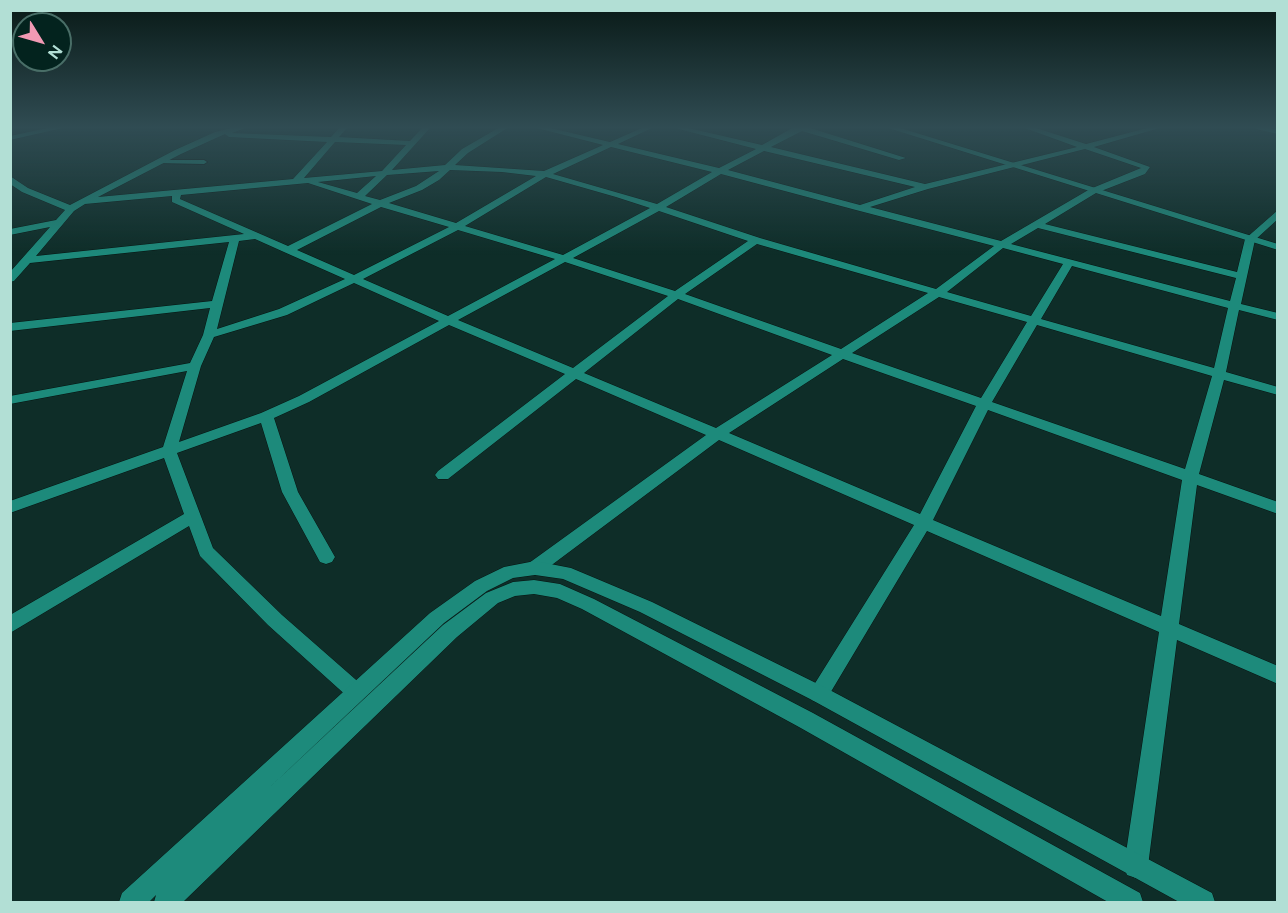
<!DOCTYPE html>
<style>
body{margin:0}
#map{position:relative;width:1288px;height:913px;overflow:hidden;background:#0e2d28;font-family:Figtree,sans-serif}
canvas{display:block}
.frame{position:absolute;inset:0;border:12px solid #b2dfd5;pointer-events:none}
.north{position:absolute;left:12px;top:12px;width:60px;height:60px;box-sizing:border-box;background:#03231e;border:2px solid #496e67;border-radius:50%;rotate:127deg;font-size:16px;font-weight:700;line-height:24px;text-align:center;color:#b2dfd5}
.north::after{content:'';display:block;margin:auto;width:21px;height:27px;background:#f19ab4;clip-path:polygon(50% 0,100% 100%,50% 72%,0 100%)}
</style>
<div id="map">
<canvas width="1288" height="913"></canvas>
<div class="frame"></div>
<div class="north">N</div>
</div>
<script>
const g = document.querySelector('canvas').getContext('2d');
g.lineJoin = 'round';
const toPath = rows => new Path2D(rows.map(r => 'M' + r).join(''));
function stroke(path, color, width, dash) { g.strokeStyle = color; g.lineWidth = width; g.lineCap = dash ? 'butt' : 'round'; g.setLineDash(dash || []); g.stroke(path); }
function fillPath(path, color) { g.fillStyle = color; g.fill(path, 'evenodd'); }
const service = toPath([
 [157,160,204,160,207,162,204,164,159,163,157,162,157,160]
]);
const minor = toPath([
 [52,127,67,127,10,140,10,136,52,127],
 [236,127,248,127,232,133,331,137,340,127,348,127,339,137,410,141,423,127,431,127,392,170,445,165,462,149,500,127,509,127,468,153,455,165,544,171,603,145,533,127,546,127,610,142,644,127,654,127,618,144,719,168,756,149,671,127,684,127,762,145,794,127,807,127,906,158,899,160,802,131,771,147,925,184,1077,147,1022,127,1033,127,1086,144,1151,127,1163,127,1094,147,1150,167,1145,174,1096,193,1045,224,1237,272,1245,239,1278,210,1278,219,1255,240,1241,304,1278,313,1278,320,1239,310,1226,372,1278,387,1278,395,1224,380,1199,474,1278,502,1278,514,1197,485,1179,624,1278,666,1278,684,1177,640,1148,866,1145,875,1136,878,1127,875,1124,866,1159,632,927,531,826,700,819,703,812,700,809,694,812,688,914,525,719,440,541,573,535,575,529,573,526,568,529,563,706,435,576,379,448,479,438,479,435,475,438,471,565,374,449,325,309,402,274,418,298,492,335,557,332,562,326,564,320,562,282,492,261,423,177,453,213,548,282,615,363,686,366,692,363,698,356,701,349,698,268,625,200,556,189,526,10,633,10,615,184,514,164,458,10,513,10,501,163,447,187,371,10,404,10,396,190,363,203,335,210,308,10,331,10,323,212,301,229,242,30,263,14,281,10,282,10,272,50,227,10,235,10,229,56,220,65,210,22,192,10,184,10,176,28,188,70,205,175,150,215,132,236,127],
 [225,134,229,137,327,142,293,179,98,197,181,154,225,134],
 [335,142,406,145,382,171,304,178,335,142],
 [611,147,712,172,657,204,553,174,611,147],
 [1085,149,1141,168,1090,189,1001,241,870,207,928,189,1085,149],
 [764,151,915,187,860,205,728,170,764,151],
 [450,170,502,172,536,176,456,223,389,203,422,190,439,180,450,170],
 [439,171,416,186,380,200,365,196,387,175,439,171],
 [721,174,856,210,994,246,936,289,760,238,666,207,721,174],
 [376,176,357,193,318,182,376,176],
 [546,177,616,197,650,208,563,255,465,226,546,177],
 [308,183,372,204,288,246,180,199,181,195,308,183],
 [172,196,172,202,244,234,36,256,74,211,85,204,172,196],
 [381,207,449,227,354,275,297,250,381,207],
 [659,211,748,241,675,291,573,258,659,211],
 [1038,228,1236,278,1230,301,1011,244,1038,228],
 [458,230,555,259,448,316,363,279,458,230],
 [255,239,284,252,345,279,279,309,217,329,239,241,255,239],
 [757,244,928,293,841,349,685,294,757,244],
 [1003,248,1063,264,1031,316,947,292,1003,248],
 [565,262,668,296,573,368,458,320,565,262],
 [1072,266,1228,308,1214,368,1041,319,1072,266],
 [354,283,439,321,299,396,261,413,179,442,201,366,214,337,287,315,354,283],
 [939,297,1027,322,981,398,852,353,939,297],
 [678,299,832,355,716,428,584,373,678,299],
 [1037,325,1212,376,1185,469,992,402,1037,325],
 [843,359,976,406,920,514,729,433,843,359],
 [988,410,1182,480,1161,616,933,520,988,410],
 [1255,127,1278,129,1278,134,1256,129,1255,127]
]);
const tertiary = toPath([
 [885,127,897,127,1278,244,1278,250,885,127],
 [535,561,571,568,652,602,826,688,1212,893,1215,902,1179,902,812,700,640,612,563,579,535,575,513,578,487,591,444,623,269,788,443,625,486,593,513,582,534,580,560,584,594,599,813,713,1140,893,1143,902,1108,902,799,727,582,609,557,598,534,594,515,596,498,603,457,637,183,902,154,902,156,895,149,902,119,902,122,893,430,613,475,581,504,567,535,561]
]);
stroke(service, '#061310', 2);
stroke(minor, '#061310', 1);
stroke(tertiary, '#061310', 1);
fillPath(service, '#1d8a7b');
fillPath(minor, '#1d8a7b');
fillPath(tertiary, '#1d8a7b');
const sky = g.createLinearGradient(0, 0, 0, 255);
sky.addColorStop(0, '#081916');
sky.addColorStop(0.5, '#304c53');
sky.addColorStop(1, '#304c5300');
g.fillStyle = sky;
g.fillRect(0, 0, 1288, 255);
</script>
